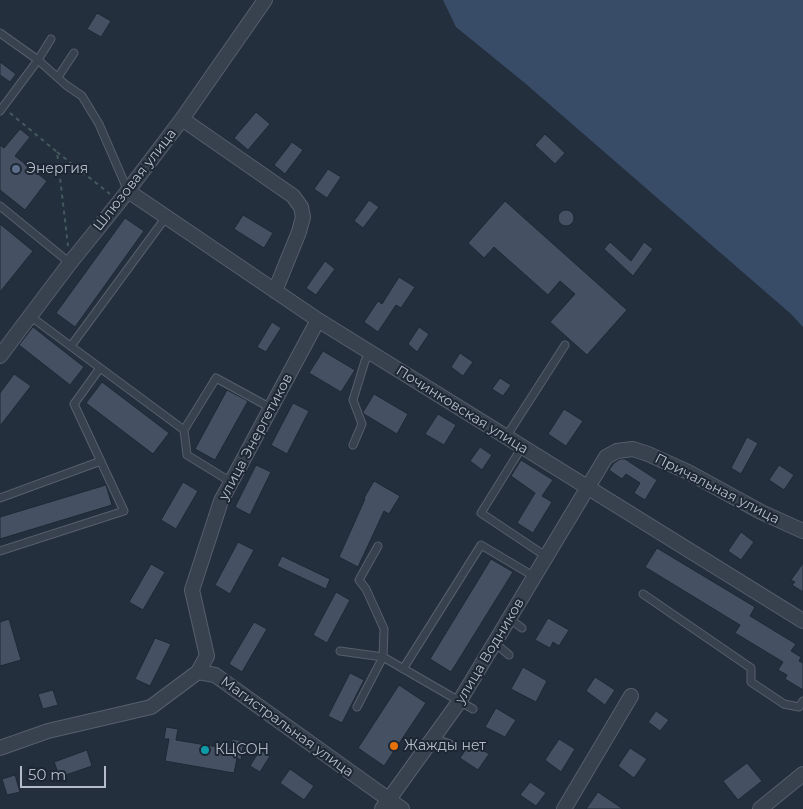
<!DOCTYPE html>
<meta charset="utf-8">
<style>
body{margin:0}
#map{position:relative;width:803px;height:809px;overflow:hidden;background:#242f3e;font-family:Montserrat,sans-serif}
canvas{display:block}
.scale{position:absolute;left:20px;top:766px;width:86px;height:22px;box-sizing:border-box;border:2px solid #b4bcc9;border-top:0;padding-left:6px;font-size:15px;line-height:18px;white-space:nowrap;color:#b4bcc9;-webkit-text-stroke:4px #1d2633;paint-order:stroke}
</style>
<div id="map">
<canvas width="803" height="809"></canvas>
<div class="scale">50 m</div>
</div>
<script>
const g = document.querySelector('canvas').getContext('2d');
g.lineJoin = 'round';
function fillPath(path, color) { g.fillStyle = color; g.fill(path, 'evenodd'); }
const toPath = rows => new Path2D(rows.map(r => 'M' + r).join(''));
function stroke(path, color, width, dash) { g.strokeStyle = color; g.lineWidth = width; g.lineCap = dash ? 'butt' : 'round'; g.setLineDash(dash || []); g.stroke(path); }
function label(font, color, halo, rows, align = 'center') {
  g.font = font + ' Montserrat,sans-serif'; g.lineWidth = 4; g.setLineDash([]); g.textBaseline = 'middle'; g.strokeStyle = halo; g.fillStyle = color; for (const [text, x, y, turn = 0] of rows) {
    g.save(); g.translate(x, y); g.rotate((+turn || 0) * Math.PI / 180); g.textAlign = isNaN(turn) ? turn : align; if (halo) g.strokeText(text, 0, 0); g.fillText(text, 0, 0); g.restore();
  }
}
fillPath(toPath([
 [443,0,803,0,803,327,791,314,526,84,456,27]
]), '#394c67');
const building = toPath([
 [97,13,111,21,101,37,87,29,97,13],
 [0,62,16,74,10,82,0,75,0,62],
 [256,112,270,124,248,150,234,138,256,112],
 [20,129,30,137,15,156,47,181,25,210,0,190,0,145,4,148,20,129],
 [545,134,565,153,555,164,535,145,545,134],
 [292,142,303,150,285,174,274,165,292,142],
 [328,169,341,177,327,198,314,189,328,169],
 [369,200,379,207,363,228,354,221,369,200],
 [505,201,627,310,587,355,550,322,575,294,560,281,548,295,494,247,484,258,468,243,505,201],
 '558 218a8 8 0 1 1 16 0a8 8 0 1 1-16 0Z',
 [243,215,273,233,264,248,234,229,243,215],
 [125,218,144,231,75,327,56,313,125,218],
 [0,224,33,251,0,292,0,224],
 [610,242,631,261,644,242,653,249,633,276,604,249,610,242],
 [325,261,335,269,316,295,306,288,325,261],
 [399,277,415,287,401,308,396,305,378,332,364,322,378,301,382,304,399,277],
 [272,322,281,328,266,352,257,347,272,322],
 [33,327,84,367,70,385,19,345,33,327],
 [419,327,429,334,417,352,408,344,419,327],
 [323,351,355,370,341,392,309,373,323,351],
 [460,353,473,362,463,376,451,367,460,353],
 [14,374,31,386,0,426,0,393,14,374],
 [500,378,511,385,503,396,492,389,500,378],
 [102,382,169,433,153,454,86,403,102,382],
 [227,390,248,401,215,460,195,449,227,390],
 [374,394,408,414,397,434,364,414,363,412,374,394],
 [293,403,309,411,287,454,271,445,293,403],
 [564,409,583,421,566,446,548,434,564,409],
 [438,414,456,425,444,445,425,434,438,414],
 [747,437,758,443,741,474,731,468,747,437],
 [480,447,492,455,482,470,470,461,480,447],
 [620,459,625,459,657,480,645,500,634,493,640,483,626,474,622,479,609,470,614,463,620,459],
 [521,460,553,480,542,496,552,502,533,533,517,523,535,493,511,476,521,460],
 [256,465,271,472,250,515,235,507,256,465],
 [779,465,794,475,784,490,769,480,779,465],
 [374,481,400,496,389,514,384,511,358,567,339,557,365,499,364,498,374,481],
 [183,482,198,491,176,529,161,520,183,482],
 [106,485,112,505,0,539,0,517,106,485],
 [741,532,754,542,741,560,728,551,741,532],
 [238,542,254,550,230,594,215,585,238,542],
 [657,548,755,607,750,616,796,644,791,651,801,657,799,661,803,663,803,690,785,679,787,675,778,670,783,662,735,633,740,625,645,567,657,548],
 [282,556,330,579,326,589,277,566,282,556],
 [491,559,513,572,451,672,430,659,491,559],
 [803,563,803,592,792,585,795,582,791,580,803,563],
 [151,564,165,572,143,610,129,602,151,564],
 [336,592,350,600,327,643,313,635,336,592],
 [548,618,569,630,559,646,553,642,550,648,535,640,548,618],
 [9,619,21,660,0,666,0,622,9,619],
 [254,622,267,629,242,672,229,664,254,622],
 [155,638,171,644,150,686,135,679,155,638],
 [523,667,547,681,536,702,511,689,523,667],
 [350,673,364,680,342,723,328,716,350,673],
 [595,677,615,690,605,705,586,691,595,677],
 [399,685,426,703,384,766,358,748,399,685],
 [53,690,58,705,43,709,38,694,53,690],
 [496,708,516,720,505,737,485,727,496,708],
 [656,711,669,720,660,731,648,722,656,711],
 [166,727,178,729,176,740,230,749,232,739,244,741,241,760,237,758,234,773,165,761,169,739,164,739,166,727],
 [559,739,575,749,561,772,545,760,559,739],
 [471,742,489,754,478,770,460,758,471,742],
 [630,748,647,759,634,778,618,766,630,748],
 [87,750,92,766,60,777,54,762,87,750],
 [260,750,270,756,260,772,250,766,260,750],
 [747,763,762,781,738,800,723,781,747,763],
 [290,769,314,786,304,800,280,783,290,769],
 [15,775,20,792,7,795,2,779,15,775],
 [530,782,546,793,536,806,520,795,530,782],
 [598,792,623,809,586,809,598,792]
]);
fillPath(building, '#455162');
stroke(building, '#1f2835', 1);
const service = toPath([
 [0,33,38,60,66,85,82,96,99,124,128,191],
 [58,77,74,53],
 [0,111,38,60,51,39],
 [0,206,70,263],
 [30,316,184,430,187,455,231,482],
 [71,346,166,217],
 [184,430,216,378,271,408],
 [506,437,565,345],
 [353,445,362,424,353,400,365,361,370,353],
 [522,447,481,513,547,557],
 [0,498,101,461],
 [378,546,359,580,366,589,384,629,383,657,473,709],
 [0,551,124,511,74,404,100,368],
 [643,594,751,668,751,682,784,704,799,707,803,701],
 [510,619,522,628],
 [495,643,509,655],
 [340,651,383,657,357,707],
 [403,669,481,545,535,577],
 [433,738,450,744]
]);
const minor = toPath([
 [182,119,293,196,301,207,303,217,299,232,275,291],
 [128,191,318,320,803,621],
 [0,356,70,263,120,201,182,119,265,0],
 [198,672,207,656,192,590,221,501,318,320],
 [0,748,48,731,151,707,198,672,215,675,402,809],
 [382,809,459,702,606,457,617,451,633,449,648,454,688,472,761,512,803,531],
 [564,809,631,696],
 [760,809,803,774]
]);
stroke(service, '#565f6c', 9);
stroke(minor, '#565f6c', 16);
stroke(toPath([
 [10,113,57,152,68,246],
 [57,152,110,194]
]), '#44595c', 2, [4, 4]);
stroke(service, '#38414e', 7);
stroke(minor, '#38414e', 14);
for (const [x, y, r, color] of [
 [16,169,5,"#5c6f8a"],
 [394,746,5,"#e8710a"],
 [205,750,5,"#0f9aa8"]
]) { const dot = new Path2D(); dot.arc(x, y, r, 0, 2 * Math.PI); g.fillStyle = color; g.fill(dot); stroke(dot, '#1d2633', 2); }
label('14px', '#b4bcc9', '#1d2633', [
 ["Энергия",26,169],
 ["Жажды нет",404,746],
 ["КЦСОН",215,750]
], 'left');
label('14px', '#b4bcc9', '#1d2633', [
 ["Шлюзовая улица",135,180,-52],
 ["Починковская улица",462,410,32],
 ["улица Энергетиков",256,437,-62],
 ["Причальная улица",717,489,27],
 ["улица Водников",490,651,-59],
 ["Магистральная улица",287,727,36]
]);
</script>
